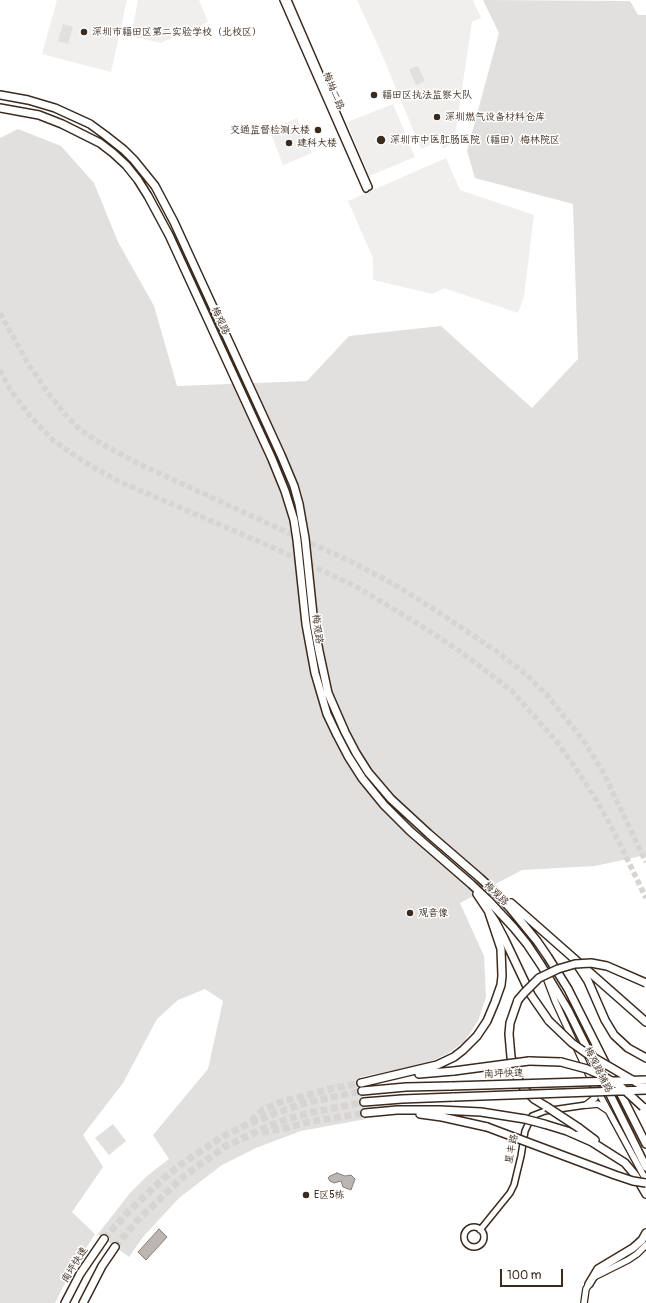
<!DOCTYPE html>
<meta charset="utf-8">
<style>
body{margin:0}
#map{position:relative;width:646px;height:1303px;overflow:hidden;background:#fff;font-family:Pangolin,sans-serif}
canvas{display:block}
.scale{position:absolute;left:500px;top:1269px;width:63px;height:18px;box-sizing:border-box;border:2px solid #3b2a1e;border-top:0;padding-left:5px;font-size:12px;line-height:14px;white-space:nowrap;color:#3b2a1e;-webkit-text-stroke:3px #fff;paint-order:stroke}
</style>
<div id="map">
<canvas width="646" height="1303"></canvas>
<div class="scale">100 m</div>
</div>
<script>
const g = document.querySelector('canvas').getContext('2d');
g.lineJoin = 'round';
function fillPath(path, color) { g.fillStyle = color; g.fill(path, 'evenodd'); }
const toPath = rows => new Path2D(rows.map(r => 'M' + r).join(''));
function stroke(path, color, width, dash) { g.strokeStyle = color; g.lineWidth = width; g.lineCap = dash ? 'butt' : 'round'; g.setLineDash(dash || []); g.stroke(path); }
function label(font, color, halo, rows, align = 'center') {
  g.font = font + ' Pangolin,"LXGW WenKai TC",sans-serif'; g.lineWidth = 3; g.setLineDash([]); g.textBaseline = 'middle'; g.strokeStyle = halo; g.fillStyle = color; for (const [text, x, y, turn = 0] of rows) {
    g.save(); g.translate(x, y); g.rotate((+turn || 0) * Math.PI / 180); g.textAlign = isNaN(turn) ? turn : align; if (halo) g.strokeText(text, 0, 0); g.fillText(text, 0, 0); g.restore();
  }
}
fillPath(toPath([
 [57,0,127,0,111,72,42,54],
 [138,0,199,0,208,22,161,43,131,36],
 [357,0,473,0,481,18,472,22,454,143,443,149,439,141,421,149,383,57],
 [393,104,415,157,369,176,347,122],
 [297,118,312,153,283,165,271,134,274,128],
 [446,158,460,190,534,215,524,296,518,313,444,288,433,294,373,280,373,258,348,201]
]), '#f1efee');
fillPath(toPath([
 [483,0,630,1,638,15,646,15,646,855,595,866,522,870,460,903,484,956,486,997,478,1021,464,1042,447,1054,425,1064,360,1077,366,1119,301,1131,256,1148,222,1165,179,1198,143,1237,129,1257,98,1234,130,1193,147,1176,169,1159,153,1135,208,1069,223,1001,205,989,178,1000,157,1019,123,1083,83,1135,103,1167,72,1212,95,1234,68,1277,55,1303,0,1303,0,138,18,129,61,146,94,183,118,242,154,306,177,386,307,381,349,336,441,326,532,408,578,359,573,204,475,178,467,151,499,33],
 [63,24,73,27,68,44,58,41],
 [418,66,425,81,416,85,409,69],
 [113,1124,126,1141,109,1155,95,1138]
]), '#e2e0de');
const water = toPath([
 [337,1173,345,1176,351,1175,355,1179,351,1190,343,1187,341,1181,334,1183,330,1181,328,1178,330,1176,337,1173],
 [159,1229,167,1237,146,1260,138,1252,159,1229]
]);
fillPath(water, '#bcb6b3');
stroke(water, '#887e77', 1);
stroke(toPath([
 [0,313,27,362,46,390,64,413,77,427,97,441,139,464,354,563,397,586,443,615,493,649,526,674,547,695,586,744,603,772,646,862],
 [0,370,11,391,31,417,53,440,81,460,116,480,274,548,357,587,415,622,461,652,512,691,557,742,575,767,597,801,615,834,646,898]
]), '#d8d4d2', 5.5, [5.5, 3]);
stroke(toPath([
 [251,1121,263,1110,281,1102,330,1089,361,1083],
 [262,1132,286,1128,308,1122,365,1113],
 [104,1239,129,1211,164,1178,180,1165,222,1137,248,1124,276,1113,305,1103,362,1091],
 [115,1247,139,1219,184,1176,226,1146,269,1126,287,1119,314,1112,364,1102]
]), '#d8d4d2', 7, [7, 3.5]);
const secondary = toPath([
 [283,0,366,189],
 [288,0,369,187],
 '464 1237a10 10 0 1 1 20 0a10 10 0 1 1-20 0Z',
 [480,1230,510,1193,514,1185,521,1156,525,1131,532,1116,545,1111,586,1105]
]);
const primary = toPath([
 [547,980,555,1001,590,1077,646,1180],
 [586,1105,595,1098,592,1089],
 [588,1105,598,1104,607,1110],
 [584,1303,586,1289,589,1284,594,1277,628,1260,637,1254,646,1245]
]);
const highway = toPath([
 [0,95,28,100,55,108,90,124,105,135,124,150,134,160,155,186,174,222,281,455,294,486,299,504,305,538,314,624,319,651,328,693,345,732,356,753,368,772,391,799,429,834,480,878,497,894,510,908,537,941,548,957,568,989,646,1144],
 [0,108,39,115,62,124,100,143,113,153,126,165,138,180,148,196,169,235,272,459,285,491,294,520,297,540,306,624,315,673,327,714,337,735,348,756,362,778,384,805,410,831,471,884,488,900,514,928,527,944,541,965,568,1010,646,1167],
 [477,894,495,921,504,938,531,995,549,1021],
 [511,903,646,1022],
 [577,964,588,981,605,1020,614,1035,628,1048,646,1058],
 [518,1000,510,1023,509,1034,511,1057,515,1070,518,1079,525,1090,534,1099,547,1107],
 [529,1061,561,1062],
 [419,1074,454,1071],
 [361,1083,437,1065,454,1057,463,1050,477,1036,487,1021,495,1002,501,985,502,976,501,949,488,910],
 [362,1091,406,1087,451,1086],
 [364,1102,402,1099,454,1097],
 [365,1113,397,1110,440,1110,481,1112,525,1119],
 [420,1114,442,1117,487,1127],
 [544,1124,567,1131,592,1142,625,1163,635,1175,646,1194],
 [579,1128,595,1140],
 [589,1284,598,1269,633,1248,642,1240,646,1233],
 [65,1303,80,1274,104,1239],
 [83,1303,102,1266,115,1247]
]);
stroke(secondary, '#3b2a1e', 8);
stroke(primary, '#3b2a1e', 8);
stroke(highway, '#3b2a1e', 10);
stroke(secondary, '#fff', 5);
stroke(primary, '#fff', 5.5);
stroke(highway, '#fff', 7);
const highwayBridge = toPath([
 [518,1000,524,993,539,978,558,969,575,964,591,963,607,966,646,983],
 [549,1021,572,1043,586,1053,646,1088],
 [561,1062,587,1069,603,1076,620,1086,643,1107],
 [454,1071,529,1061],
 [451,1086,646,1080],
 [454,1097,646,1090],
 [547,1107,579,1128],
 [525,1119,544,1124],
 [487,1127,615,1175,633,1181,646,1183]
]);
stroke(highwayBridge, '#3b2a1e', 10, []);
stroke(highwayBridge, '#fff', 7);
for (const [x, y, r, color] of [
 [84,32,4,"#3b2a1e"],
 [374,95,4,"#3b2a1e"],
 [437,117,4,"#3b2a1e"],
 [318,130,4,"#3b2a1e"],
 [381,140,5,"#3b2a1e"],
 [289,143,4,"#3b2a1e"],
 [410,913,4,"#3b2a1e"],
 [306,1195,4,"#3b2a1e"]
]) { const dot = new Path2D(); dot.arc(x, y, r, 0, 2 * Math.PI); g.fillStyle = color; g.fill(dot); stroke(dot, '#fff', 1.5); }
label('10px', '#3b2a1e', '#fff', [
 ["深圳市福田区第二实验学校（北校区）",92,32],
 ["福田区执法监察大队",382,95],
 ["深圳燃气设备材料仓库",445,117],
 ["交通监督检测大楼",310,130,"right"],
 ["深圳市中医肛肠医院（福田）梅林院区",390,140],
 ["建科大楼",297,143],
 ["观音像",418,913],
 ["E区5栋",314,1195]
], 'left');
label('10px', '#3b2a1e', '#fff', [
 ["梅坳二路",333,91,67],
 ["梅观路",220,321,65],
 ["梅观路",317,629,82],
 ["梅观路",496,894,44],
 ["梅观路辅路",598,1070,63],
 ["南坪快速",504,1074,-2],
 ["星丰路",512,1149,-79],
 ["南坪快速",75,1265,-58]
]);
</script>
